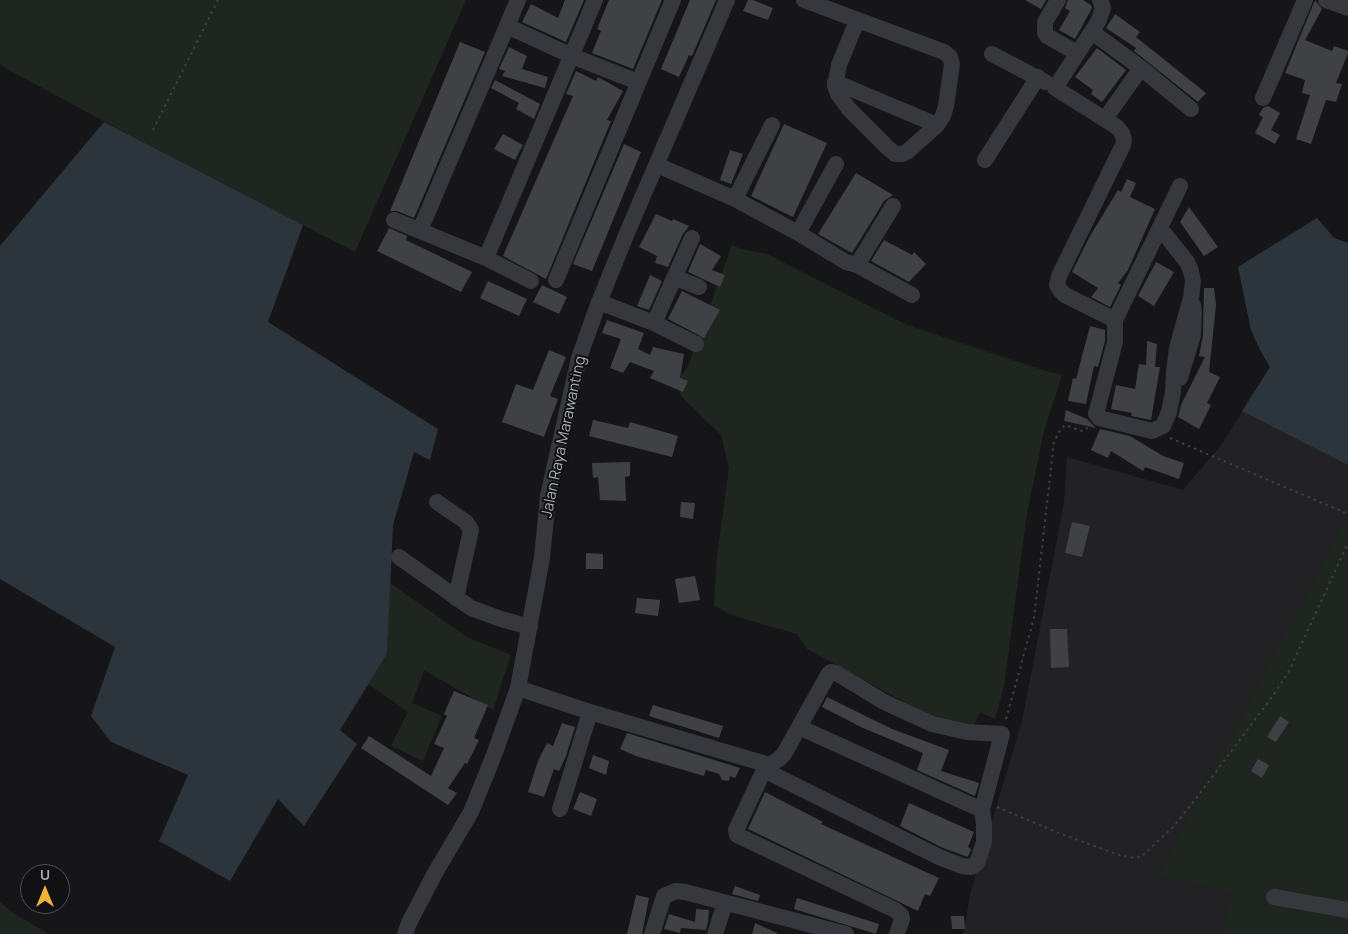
<!DOCTYPE html>
<style>
body{margin:0}
#map{position:relative;width:1348px;height:934px;overflow:hidden;background:#161618;font-family:Manrope,sans-serif}
canvas{display:block}
.north{position:absolute;left:20px;top:864px;width:50px;height:50px;box-sizing:border-box;background:#111113;border:1px solid #4d4f55;border-radius:50%;rotate:0deg;font-size:14px;font-weight:700;line-height:20px;text-align:center;color:#a8adb8}
.north::after{content:'';display:block;margin:auto;width:18px;height:22px;background:#f1b336;clip-path:polygon(50% 0,100% 100%,50% 72%,0 100%)}
</style>
<div id="map">
<canvas width="1348" height="934"></canvas>
<div class="north">U</div>
</div>
<script>
const g = document.querySelector('canvas').getContext('2d');
g.lineJoin = 'round';
function fillPath(path, color) { g.fillStyle = color; g.fill(path, 'evenodd'); }
const toPath = rows => new Path2D(rows.map(r => 'M' + r).join(''));
function stroke(path, color, width, dash) { g.strokeStyle = color; g.lineWidth = width; g.lineCap = dash ? 'butt' : 'round'; g.setLineDash(dash || []); g.stroke(path); }
function label(font, color, halo, rows, align = 'center') {
  g.font = font + ' Manrope,sans-serif'; g.lineWidth = 4; g.setLineDash([]); g.textBaseline = 'middle'; g.strokeStyle = halo; g.fillStyle = color; for (const [text, x, y, turn = 0] of rows) {
    g.save(); g.translate(x, y); g.rotate((+turn || 0) * Math.PI / 180); g.textAlign = isNaN(turn) ? turn : align; if (halo) g.strokeText(text, 0, 0); g.fillText(text, 0, 0); g.restore();
  }
}
fillPath(toPath([
 [1317,218,1334,238,1348,243,1348,934,963,934,971,891,1022,721,1064,503,1067,457,1183,490,1222,444,1270,367,1260,350,1251,330,1238,267]
]), '#222225');
fillPath(toPath([
 [0,0,466,0,355,252,144,143,0,65],
 [732,245,741,249,767,254,907,325,1046,371,1062,375,1044,431,1027,513,1004,686,995,719,980,712,970,734,939,721,807,649,797,634,731,615,714,606,717,556,729,468,721,435,682,397,676,384,688,366],
 [1348,516,1348,934,1219,934,1234,893,1158,876],
 [390,583,467,637,511,655,493,710,424,670,412,703,442,716,423,761,391,746,408,712,368,684,387,654],
 [0,902,13,913,49,934,0,934]
]), '#1e261f');
fillPath(toPath([
 [104,122,303,225,268,322,438,429,430,460,414,452,393,525,387,654,340,730,357,744,304,826,278,799,230,881,159,841,188,775,111,742,91,716,115,647,0,579,0,246],
 [1317,218,1334,238,1348,243,1348,465,1242,411,1270,367,1260,350,1251,330,1238,267]
]), '#2c353c');
fillPath(toPath([
 [565,0,584,0,566,42,522,22,531,4,558,18],
 [609,0,662,0,633,69,592,53,601,31,597,29],
 [690,0,716,0,692,56,689,55,679,77,661,69],
 [748,0,753,0,773,8,768,20,743,11],
 [1025,0,1046,0,1041,9],
 [1068,0,1083,0,1091,5,1092,8,1075,39,1059,30,1070,11,1065,8],
 [1315,0,1322,9,1305,40,1332,51,1334,46,1348,51,1348,53,1336,83,1342,84,1336,102,1326,100,1311,144,1296,139,1310,95,1302,93,1305,80,1285,73],
 [1115,14,1140,32,1136,37,1206,93,1198,102,1134,51,1136,48,1106,28],
 [460,42,485,52,414,218,397,211,390,211],
 [509,47,527,56,522,69,548,77,545,88,502,76,505,71,499,69],
 [1097,48,1126,70,1102,102,1091,94,1093,90,1075,77],
 [576,71,596,81,598,77,623,91,607,120,611,121,546,279,503,256,573,96,566,94],
 [495,80,540,104,534,119,516,109,519,103,491,88],
 [1268,106,1280,113,1271,130,1280,135,1275,144,1255,133,1263,117,1259,115,1263,108],
 [784,124,827,143,793,217,751,196],
 [503,134,523,145,515,160,494,149],
 [624,144,641,152,592,271,573,264],
 [730,150,743,154,731,184,720,180],
 [856,173,893,195,884,201,852,253,818,234],
 [1127,179,1136,183,1130,197,1155,209,1128,270,1118,283,1121,285,1110,307,1091,297,1098,288,1072,272,1090,236,1118,190,1121,192],
 [1189,207,1218,247,1204,256,1180,222],
 [656,214,672,221,673,219,689,226,683,234,668,267,655,263,657,256,639,247],
 [389,228,407,236,406,240,472,272,461,292,377,251],
 [884,240,912,255,914,252,926,264,909,282,871,261],
 [700,244,721,256,712,270,725,275,720,287,688,272],
 [1156,262,1174,272,1154,306,1138,296],
 [650,275,662,281,649,310,637,306],
 [488,281,527,299,519,316,480,298],
 [542,285,567,297,559,314,533,302],
 [1204,288,1214,288,1216,305,1209,372,1220,377,1207,403,1211,405,1199,429,1178,417,1181,405,1205,357,1199,356,1203,335],
 [682,291,720,310,704,338,668,319],
 [607,320,644,333,638,349,650,355,653,347,684,354,680,378,688,381,683,392,650,378,654,371,630,362,623,373,610,368,621,339,602,333],
 [1090,326,1105,330,1105,341,1098,367,1094,366,1086,404,1068,401,1073,378,1076,379],
 [1147,341,1157,344,1155,367,1160,367,1151,420,1131,416,1132,413,1111,409,1116,385,1135,389,1139,364,1146,365],
 [549,350,566,357,550,396,558,399,544,437,502,422,516,384,533,390],
 [1066,410,1087,419,1096,428,1064,421],
 [593,420,628,428,630,422,678,436,672,457,589,436],
 [1100,429,1130,436,1163,456,1184,463,1179,479,1145,467,1143,471,1111,451,1108,458,1091,450],
 [630,462,630,476,625,477,626,501,600,500,598,477,593,478,592,463],
 [681,502,695,503,693,519,680,517],
 [1072,522,1090,526,1082,557,1065,553],
 [586,553,603,554,603,569,586,569],
 [695,576,700,600,679,603,675,579],
 [637,598,660,600,658,616,635,613],
 [1050,629,1067,629,1069,667,1051,668],
 [454,691,488,705,474,738,479,740,467,764,465,763,448,788,457,793,448,805,361,748,369,736,431,776,444,748,434,744,447,716,444,714],
 [827,697,892,729,949,750,941,771,979,783,975,796,917,770,923,753,863,728,822,707],
 [653,705,723,726,719,738,649,716],
 [1280,716,1289,722,1276,742,1267,737],
 [562,723,575,727,566,756,559,771,554,769,544,797,528,792,538,761,547,743,553,746],
 [627,733,740,768,735,778,730,776,729,781,722,780,719,774,706,770,704,776,636,756,620,749],
 [593,755,609,761,606,775,589,768],
 [1258,759,1269,765,1262,778,1251,771],
 [580,792,597,799,591,816,573,809],
 [765,792,823,822,821,824,939,878,930,896,925,894,918,911,748,829],
 [909,803,974,832,968,847,971,849,968,857,943,848,900,826],
 [735,886,760,895,758,901,732,894],
 [636,895,649,898,642,934,627,934],
 [797,898,879,924,876,934,794,909],
 [696,909,709,910,708,922,706,930,681,928,680,933,664,929,669,914,695,922],
 [951,916,964,916,965,929,952,929],
 [755,923,779,934,752,934]
]), '#404145');
stroke(toPath([
 [153,130,218,0],
 [1170,438,1348,514],
 [1006,719,1034,618,1054,442,1059,432,1065,425,1082,431,1088,428],
 [997,807,1056,832,1119,855,1135,858,1142,856,1174,826,1198,796,1274,694,1289,671,1348,543]
]), '#3d3f44', 2, [2.5, 4]);
stroke(toPath([
 [804,0,944,52,950,57,952,64,946,106,943,116,937,125,908,151,903,154,895,154,886,146,849,109,838,94,835,86,839,65,857,21],
 [1058,0,1045,22,1045,33,1047,36,1077,53],
 [1100,0,1103,8,1098,22,1055,88,1117,127,1122,133,1124,140,1123,145,1059,276,1057,285,1061,291,1065,295,1115,320,1115,342,1096,414,1099,418,1152,431,1163,426,1169,412,1173,392,1174,372,1177,348,1191,298,1193,281,1191,271,1187,262,1160,228],
 [1326,0,1348,8],
 [507,26,572,56,638,82],
 [1092,32,1141,68,1191,109],
 [992,54,1045,82],
 [835,82,937,125],
 [1263,98,1305,0],
 [1105,119,1141,68],
 [985,160,1038,77],
 [657,165,735,199,798,233,846,262,857,265,912,295],
 [735,199,772,125],
 [394,220,486,258,531,281],
 [420,230,518,0],
 [798,233,836,164],
 [486,258,595,0],
 [857,265,893,206],
 [676,278,699,287],
 [556,280,673,0],
 [599,302,654,323,696,344],
 [1115,320,1180,186],
 [654,323,692,238],
 [1180,378,1193,335,1194,311,1193,305],
 [437,502,466,522,471,530,456,598],
 [399,557,471,608,501,619,530,627],
 [518,688,590,712,769,765,779,759,784,754,828,675,831,672,838,674,884,702,932,724,967,732,1002,734,982,810,984,824,984,842,977,863,971,867,962,866,939,857,764,770],
 [799,727,982,810],
 [769,765,764,770,736,830,737,835,895,910,901,915,902,919,897,934],
 [560,809,590,712],
 [1274,897,1348,910],
 [405,934,409,923,435,873,471,812,494,755,518,688,542,558,548,496,579,358,599,302,627,233,727,0],
 [652,934,664,896,676,891,685,892,846,934],
 [715,934,725,903]
]), '#37383d', 16);
label('15px', '#a8adb8', '#111113', [
 ["Jalan Raya Marawanting",564,437,-78]
]);
</script>
